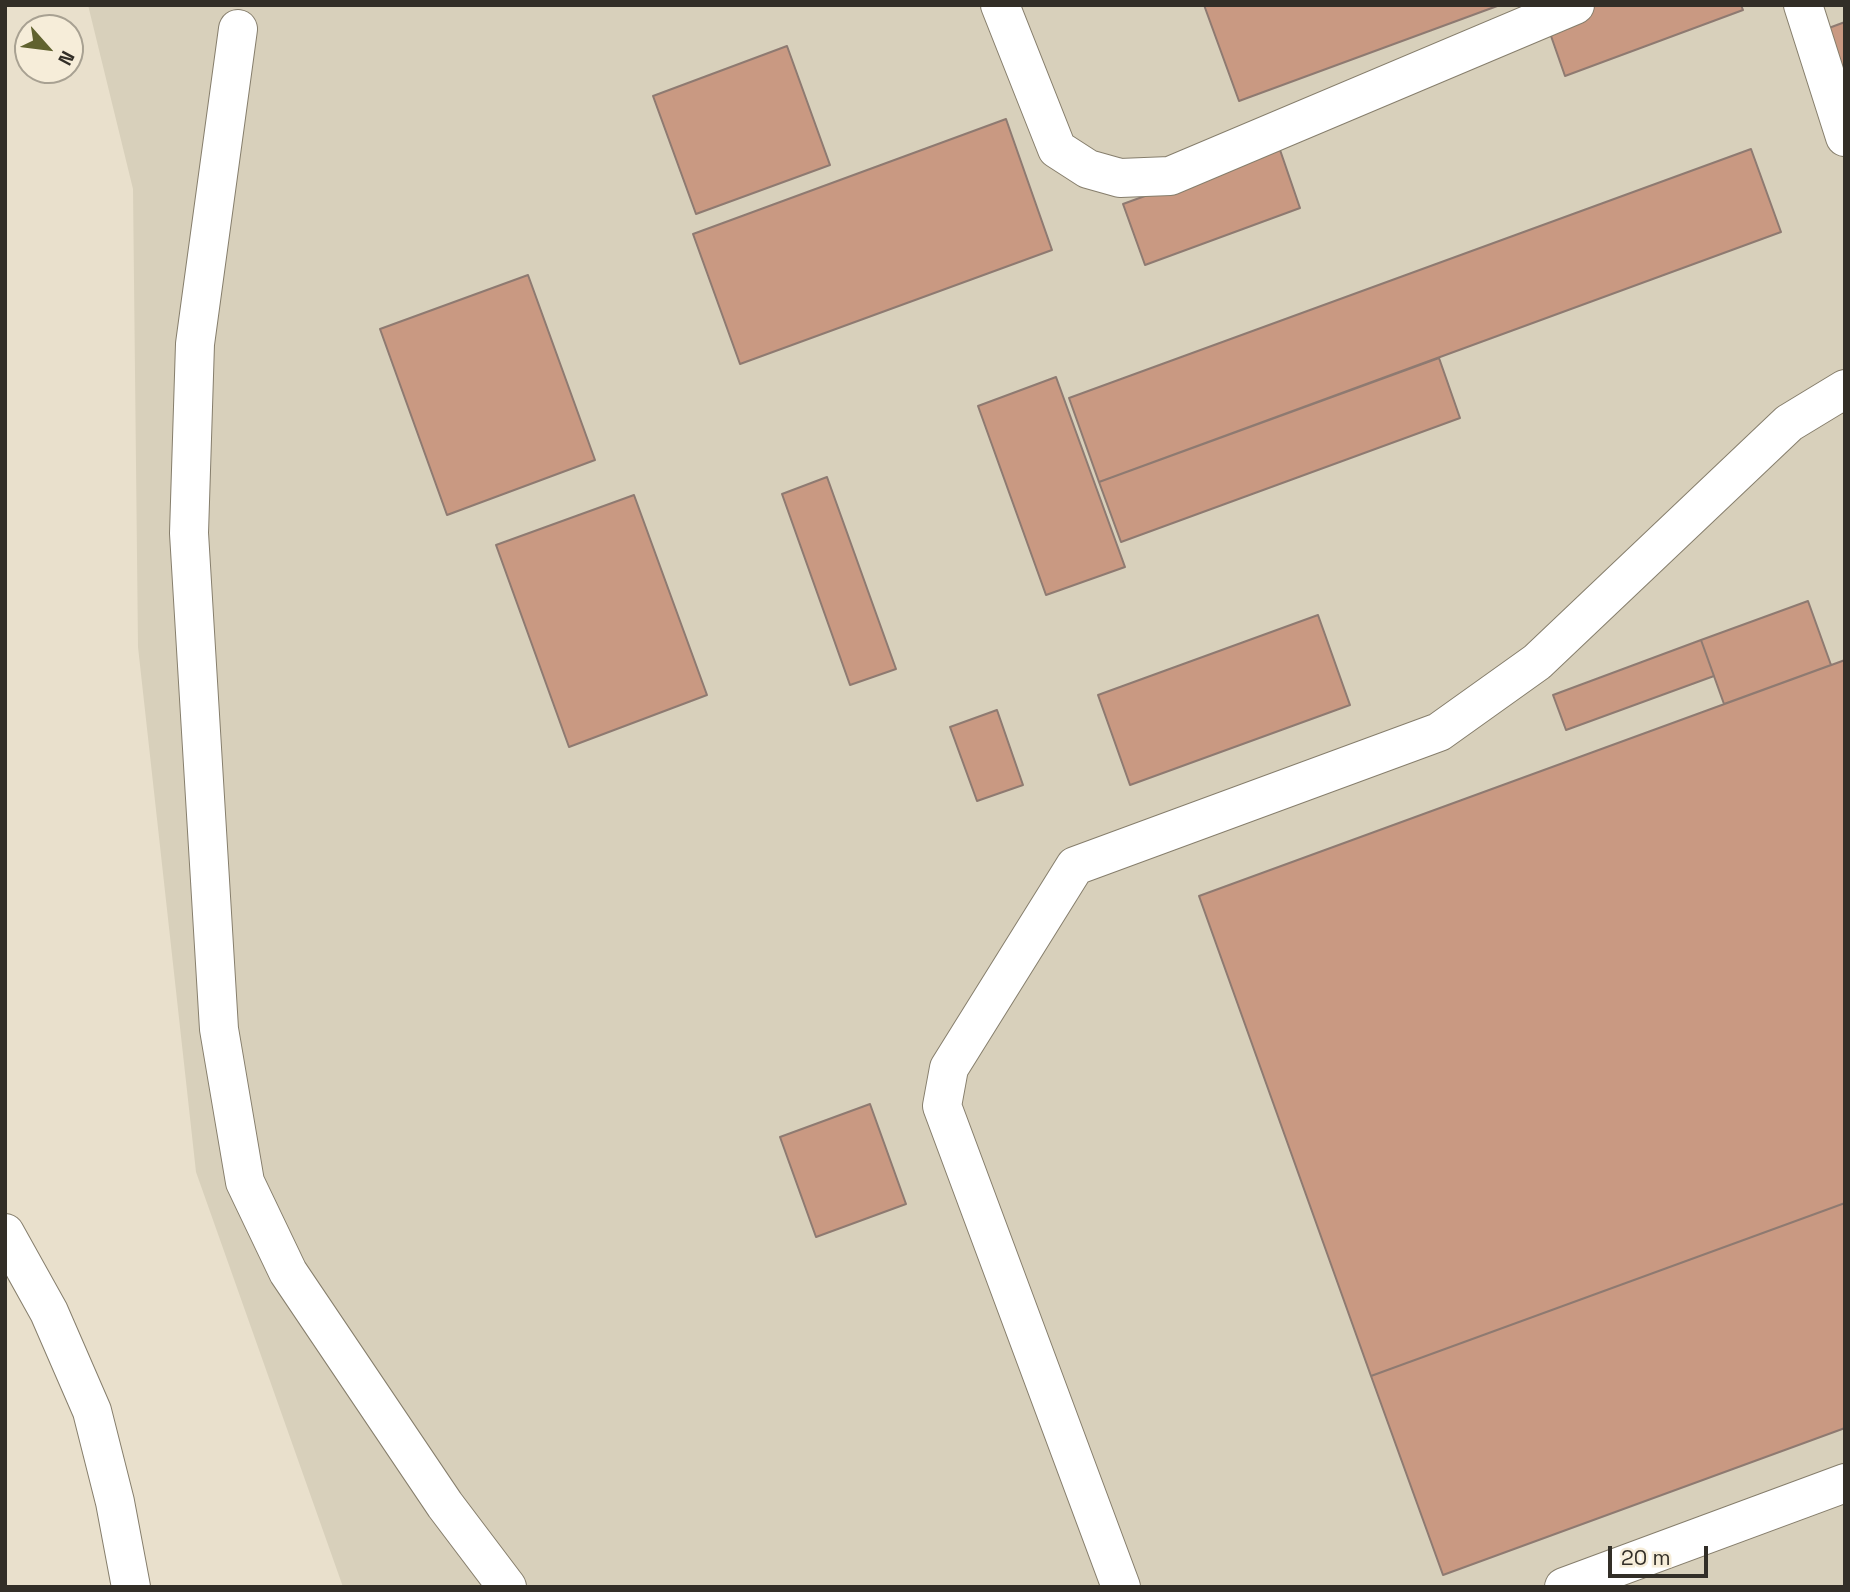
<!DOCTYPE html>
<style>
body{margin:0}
#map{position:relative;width:1850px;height:1592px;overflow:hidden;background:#e9e0cc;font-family:"Space Grotesk",sans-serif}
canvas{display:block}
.frame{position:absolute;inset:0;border:7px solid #322e27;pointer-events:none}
.north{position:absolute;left:14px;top:14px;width:70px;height:70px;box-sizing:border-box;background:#f6edd9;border:2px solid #a8a192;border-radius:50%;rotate:118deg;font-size:19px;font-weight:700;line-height:28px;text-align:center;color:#322e27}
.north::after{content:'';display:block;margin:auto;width:24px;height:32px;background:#60622f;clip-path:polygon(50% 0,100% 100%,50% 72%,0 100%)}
.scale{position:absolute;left:1608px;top:1546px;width:100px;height:32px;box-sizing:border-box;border:4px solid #322e27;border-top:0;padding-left:9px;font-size:21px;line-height:24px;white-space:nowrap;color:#322e27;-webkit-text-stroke:5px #f6edd9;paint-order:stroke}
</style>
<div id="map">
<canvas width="1850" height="1592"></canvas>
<div class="frame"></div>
<div class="north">N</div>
<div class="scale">20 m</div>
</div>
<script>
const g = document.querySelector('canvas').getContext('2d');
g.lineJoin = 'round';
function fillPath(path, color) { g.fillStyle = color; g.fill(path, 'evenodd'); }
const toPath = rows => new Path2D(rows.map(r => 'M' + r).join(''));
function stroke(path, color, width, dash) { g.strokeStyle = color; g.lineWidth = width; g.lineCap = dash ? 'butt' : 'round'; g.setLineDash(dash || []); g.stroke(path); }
fillPath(toPath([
 [88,5,1845,5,1845,1587,343,1587,196,1172,138,647,133,189]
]), '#d8d0bb');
const building = toPath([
 [1204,5,1500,5,1239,101,1204,5],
 [1573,5,1741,5,1743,10,1565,76,1544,16,1573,5],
 [1845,22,1845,105,1818,32,1845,22],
 [787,46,830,165,696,214,653,96,787,46],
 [1006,119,1052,250,740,364,693,234,1006,119],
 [1279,147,1300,208,1145,265,1123,204,1279,147],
 [1751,149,1781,232,1099,482,1069,398,1751,149],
 [528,275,595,460,447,515,380,329,528,275],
 [1439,358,1460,418,1121,542,1099,482,1439,358],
 [1056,377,1125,567,1046,595,978,406,1056,377],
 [827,477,896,669,850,685,782,494,827,477],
 [634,495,707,695,569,747,496,545,634,495],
 [1808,601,1831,665,1724,704,1701,640,1808,601],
 [1318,615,1350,705,1130,785,1098,695,1318,615],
 [1701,640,1714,676,1566,730,1553,695,1701,640],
 [1845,660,1845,1203,1371,1376,1199,896,1845,660],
 [997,710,1023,785,977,801,950,727,997,710],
 [870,1104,906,1204,816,1237,780,1137,870,1104],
 [1845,1203,1845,1428,1443,1575,1371,1376,1845,1203]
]);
fillPath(building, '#c99982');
stroke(building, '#8e7a71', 2);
const minor = toPath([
 [1000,5,1057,149,1088,169,1120,178,1170,176,1575,5],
 [1803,5,1845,137],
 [238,29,195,344,189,533,219,1029,245,1182,288,1272,445,1505,507,1587],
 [5,1233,49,1312,92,1411,115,1502,131,1587],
 [1121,1587,942,1106,949,1068,1075,866,1439,732,1537,662,1789,423,1845,389],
 [1564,1587,1845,1483]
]);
stroke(minor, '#867e6c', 40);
stroke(minor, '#fff', 38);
</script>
